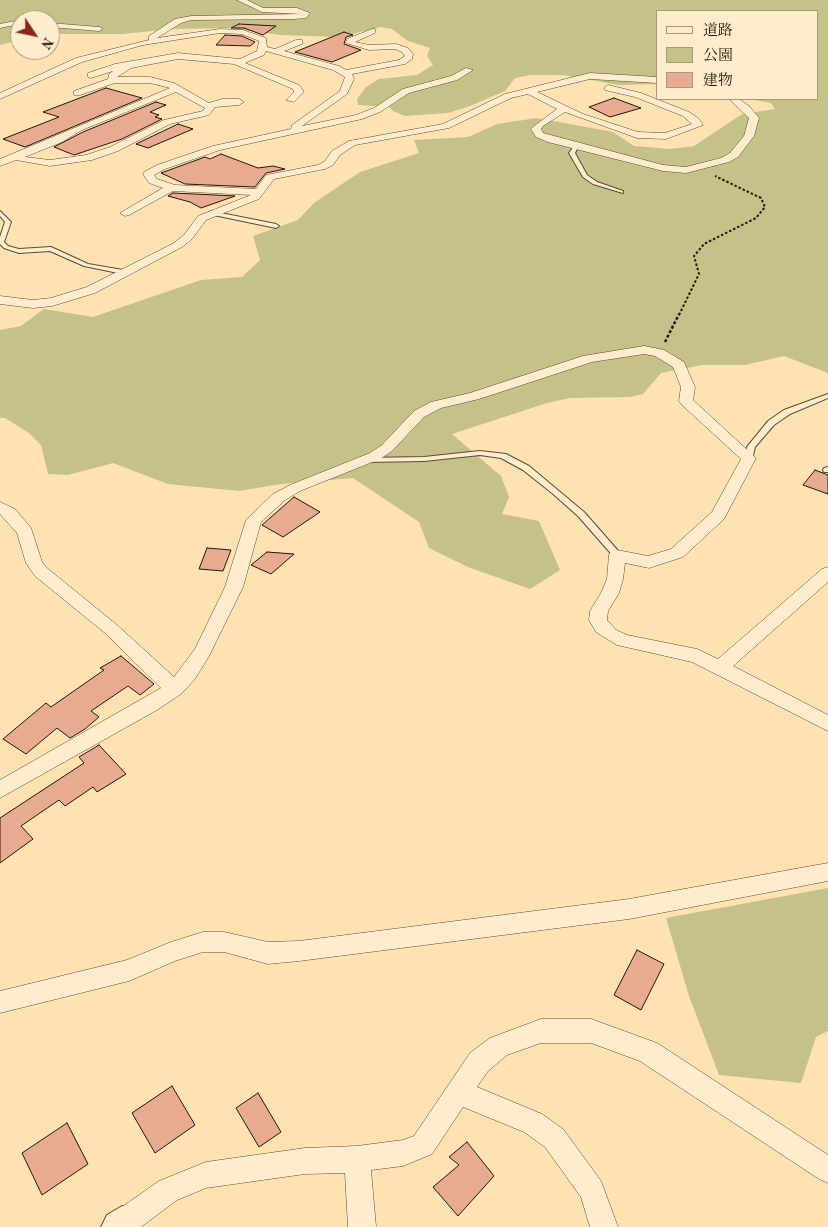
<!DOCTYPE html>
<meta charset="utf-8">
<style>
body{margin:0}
#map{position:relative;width:828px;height:1227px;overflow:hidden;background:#fee2b2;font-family:"Old Standard TT","Noto Serif JP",serif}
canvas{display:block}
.legend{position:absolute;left:656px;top:10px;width:162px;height:90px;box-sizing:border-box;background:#feeccd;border:1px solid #a79780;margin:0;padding:6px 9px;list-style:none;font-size:15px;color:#24170c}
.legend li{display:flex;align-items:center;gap:10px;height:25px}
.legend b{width:25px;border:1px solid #a79780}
.north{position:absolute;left:10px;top:10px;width:50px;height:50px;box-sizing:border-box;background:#feeccd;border:1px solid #a79780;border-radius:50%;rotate:124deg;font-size:14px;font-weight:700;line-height:20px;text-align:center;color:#24170c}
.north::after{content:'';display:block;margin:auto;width:18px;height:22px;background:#8f2418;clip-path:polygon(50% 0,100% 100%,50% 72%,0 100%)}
</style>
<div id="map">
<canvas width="828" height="1227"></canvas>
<ul class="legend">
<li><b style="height:6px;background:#feeccd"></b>道路</li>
<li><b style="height:14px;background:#c4c289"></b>公園</li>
<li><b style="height:14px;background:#e8ab92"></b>建物</li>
</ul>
<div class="north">N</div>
</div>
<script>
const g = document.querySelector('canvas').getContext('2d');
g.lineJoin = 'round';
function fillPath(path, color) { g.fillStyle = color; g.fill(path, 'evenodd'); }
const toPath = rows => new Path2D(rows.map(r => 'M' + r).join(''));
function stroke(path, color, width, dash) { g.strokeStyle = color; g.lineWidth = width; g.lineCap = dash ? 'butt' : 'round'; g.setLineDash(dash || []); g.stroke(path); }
fillPath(toPath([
 [0,0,828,0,828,373,784,356,745,365,702,365,661,373,643,394,630,397,570,398,547,403,452,434,501,476,509,497,502,514,539,521,560,570,530,589,468,567,429,548,419,522,353,478,281,484,239,491,168,484,113,463,68,475,48,474,41,445,29,433,5,418,0,418,0,330,21,326,44,309,93,317,201,280,242,277,260,260,253,236,298,220,314,203,360,172,419,153,414,140,468,137,497,124,537,118,613,132,634,146,670,149,694,146,742,114,775,109,771,103,748,99,817,99,817,11,657,11,657,84,618,85,563,75,531,75,515,78,505,91,470,106,448,113,405,116,393,111,389,107,358,105,357,99,366,87,379,79,417,75,433,65,427,56,430,48,408,41,392,29,381,27,340,37,280,35,231,28,172,29,123,34,50,34,50,20,20,20,20,40,0,45],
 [828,888,828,1031,816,1037,801,1083,719,1075,689,996,666,918]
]), '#c4c289');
const building = toPath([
 [239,24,276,26,263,35,244,28,231,28,239,24],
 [344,32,353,35,346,37,344,44,361,50,332,62,295,52,344,32],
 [225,35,242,36,255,42,250,46,216,45,225,35],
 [106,88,142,98,25,147,3,139,59,117,43,112,106,88],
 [614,98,641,108,610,117,589,107,614,98],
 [156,102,166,105,150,112,159,115,155,117,162,119,122,139,74,155,54,147,83,132,156,102],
 [178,124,193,129,148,148,136,144,178,124],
 [221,154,258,168,273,166,285,169,266,173,255,187,185,184,161,173,205,157,210,159,221,154],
 [173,193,235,196,201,208,190,202,168,196,173,193],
 [815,470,828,475,828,494,803,485,815,470],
 [294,497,320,512,283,537,262,525,294,497],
 [207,548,231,550,223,571,199,569,207,548],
 [267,552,294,554,271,574,251,565,267,552],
 [121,656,154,684,140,695,128,686,91,711,99,717,85,729,70,738,57,728,26,754,3,739,46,703,51,707,104,670,100,668,121,656],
 [99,745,126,774,97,792,93,787,65,806,59,800,21,826,33,839,0,863,0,818,84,763,79,757,99,745],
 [637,950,664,964,641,1010,614,995,637,950],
 [172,1086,195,1125,155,1153,132,1113,172,1086],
 [258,1093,281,1132,259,1147,236,1108,258,1093],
 [67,1123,88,1164,42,1195,22,1153,67,1123],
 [467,1142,494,1176,458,1216,433,1187,459,1165,449,1157,467,1142]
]);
fillPath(building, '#e8ab92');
stroke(building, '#24170c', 1);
const service = toPath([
 [574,146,578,147,575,153,587,175,597,182,623,191,623,193,593,184,583,177,569,153,574,146],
 [0,211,11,222,4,242,8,246,19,249,51,247,88,264,123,270,126,272,123,274,84,266,50,251,19,253,4,248,0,244,0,237,5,222,0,216,0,211],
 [211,211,276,224,279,226,276,228,209,214,208,213,211,211],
 [828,394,828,398,790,414,774,425,755,447,752,460,746,460,745,458,747,447,768,421,784,410,828,394],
 [480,451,506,454,529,466,584,512,620,553,621,555,620,557,614,557,578,516,552,493,523,470,501,458,480,455,424,461,366,462,362,460,366,458,424,457,480,451],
 [828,467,828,472,824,472,823,470,824,468,828,467]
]);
const minor = toPath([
 [237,0,247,0,263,8,297,8,310,13,306,18,294,19,191,20,181,23,157,38,220,29,243,30,266,38,267,47,275,49,296,40,302,40,302,44,284,51,339,66,346,70,399,60,405,56,402,52,395,49,369,50,346,43,347,39,372,29,375,29,375,33,355,42,369,45,396,44,408,48,413,54,412,59,405,64,352,74,354,79,347,94,302,126,356,115,374,108,403,89,451,76,466,68,473,70,457,80,409,93,380,112,362,119,220,150,165,169,154,175,157,179,175,185,256,189,266,175,318,165,325,161,332,151,349,141,443,124,505,94,590,73,657,77,657,83,590,79,537,92,583,114,638,132,665,133,692,124,683,116,635,97,605,90,604,88,608,85,641,93,689,112,698,118,703,125,666,139,637,138,565,112,543,126,541,129,543,133,663,165,686,167,721,158,730,153,744,136,749,118,729,99,739,99,749,106,759,118,754,136,738,157,729,162,686,173,663,171,548,142,536,137,531,129,533,127,557,109,528,94,511,98,449,128,355,145,340,155,333,165,325,169,274,179,259,199,206,220,192,239,182,247,95,293,52,306,33,308,0,304,0,296,33,300,51,298,87,287,174,243,184,235,198,216,251,195,173,191,129,215,125,216,120,213,163,188,149,183,143,174,144,172,157,165,213,146,291,129,292,125,340,91,345,77,333,70,266,51,264,55,245,63,299,85,304,92,294,102,286,100,294,92,293,89,234,64,178,59,131,68,117,77,150,77,174,83,209,103,222,99,239,99,244,102,239,105,215,107,209,115,170,124,118,151,92,160,50,166,16,160,0,166,0,159,170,88,150,83,115,83,80,95,74,95,74,91,108,79,109,74,113,71,91,78,88,77,88,73,115,64,178,53,240,59,257,51,259,41,242,34,220,33,143,45,82,62,0,99,0,93,76,58,149,40,149,36,175,19,191,16,301,14,262,12,237,0],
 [176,92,205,108,203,111,164,120,110,147,86,155,50,160,25,157,62,142,82,130,176,92],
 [20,20,20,24,0,28,0,24,20,20],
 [50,23,99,27,103,29,99,31,50,27,50,23],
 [644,346,664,350,684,362,695,387,693,400,756,458,724,519,683,557,649,568,625,563,623,579,619,593,608,611,607,620,616,630,627,635,697,649,718,659,822,569,828,567,828,582,733,666,828,715,828,731,692,662,617,645,596,632,589,620,590,611,601,593,607,579,609,555,611,551,617,550,648,556,671,549,712,512,741,459,681,404,679,401,681,387,673,367,655,356,644,354,592,362,479,399,441,408,424,417,392,451,380,459,300,491,285,500,261,522,243,587,209,656,195,679,181,694,157,710,0,798,0,780,161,688,105,633,35,576,26,563,17,533,0,514,0,502,15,509,31,528,42,562,47,568,117,625,174,677,195,649,225,587,246,520,273,494,290,485,370,453,382,445,414,411,431,402,470,393,583,356,644,346],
 [828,863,828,881,629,919,299,961,268,964,224,952,203,952,175,961,129,981,0,1013,0,991,127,960,171,942,203,932,224,932,268,942,299,941,629,899,828,863],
 [541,1019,591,1019,657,1043,828,1155,828,1183,819,1179,640,1061,591,1043,541,1043,507,1055,488,1071,477,1087,542,1114,563,1129,601,1181,618,1227,590,1227,581,1197,545,1147,524,1132,463,1107,432,1154,403,1166,371,1170,376,1227,348,1227,345,1173,305,1174,206,1188,177,1200,141,1227,110,1227,108,1224,112,1214,159,1181,206,1162,305,1148,357,1146,403,1140,414,1136,470,1053,490,1038,541,1019]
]);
const tertiary = toPath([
 [122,1206,134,1212,140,1224,138,1227,101,1227,107,1215,122,1206]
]);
stroke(service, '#5a4a36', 2);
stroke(minor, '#5a4a36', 1);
stroke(tertiary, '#5a4a36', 2);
stroke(toPath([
 [679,315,699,274,694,256,704,244,756,218,765,207,761,198,715,176]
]), '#24170c', 2, [2.5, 2]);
stroke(toPath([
 [665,342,679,314]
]), '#24170c', 2.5, [3, 2]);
fillPath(service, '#feeccd');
fillPath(minor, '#feeccd');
fillPath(tertiary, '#feeccd');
</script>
